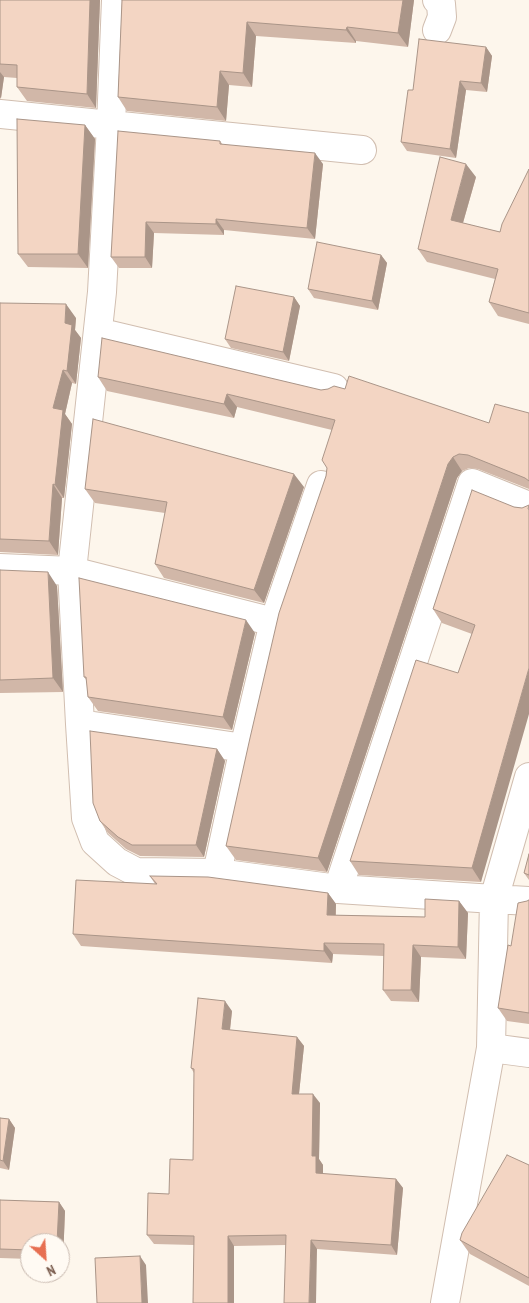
<!DOCTYPE html>
<style>
body{margin:0}
#map{position:relative;width:529px;height:1303px;overflow:hidden;background:#fdf6ec;font-family:"PT Sans Narrow",sans-serif}
canvas{display:block}
.north{position:absolute;left:20px;top:1233px;width:50px;height:50px;box-sizing:border-box;background:#fffaf3;border:1px solid #cabbb1;border-radius:50%;rotate:154deg;font-size:14px;font-weight:700;line-height:20px;text-align:center;color:#7a5c4d}
.north::after{content:'';display:block;margin:auto;width:18px;height:22px;background:#e76f51;clip-path:polygon(50% 0,100% 100%,50% 72%,0 100%)}
</style>
<div id="map">
<canvas width="529" height="1303"></canvas>
<div class="north">N</div>
</div>
<script>
const g = document.querySelector('canvas').getContext('2d');
g.lineJoin = 'round';
const toPath = rows => new Path2D(rows.map(r => 'M' + r).join(''));
function stroke(path, color, width, dash) { g.strokeStyle = color; g.lineWidth = width; g.lineCap = dash ? 'butt' : 'round'; g.setLineDash(dash || []); g.stroke(path); }
function fillPath(path, color) { g.fillStyle = color; g.fill(path, 'evenodd'); }
const street = toPath([
 [437,0,441,4,442,17,437,30],
 [0,114,362,150],
 [98,332,334,388],
 [0,568,72,571,102,292,111,125,116,0],
 [274,622,321,485],
 [80,724,244,748,274,622,72,571,80,724,86,818,95,842,117,862,136,872,217,873,338,889,472,483,529,506],
 [217,873,244,748],
 [338,889,494,899,529,777],
 [529,901,494,899,491,1048,529,1053],
 [445,1303,491,1048]
]);
stroke(street, '#d1beb0', 30);
stroke(street, '#fff', 28);
fillPath(toPath([
 [0,0,100,0,96,108,27,101,17,87,17,78,4,77,1,98,0,99],
 [122,0,414,0,408,47,356,41,356,43,256,36,252,87,229,85,226,121,127,111,118,97],
 [486,47,492,56,487,92,466,90,456,158,407,151,401,142,413,90],
 [85,125,95,139,88,268,28,267,18,254],
 [220,141,223,145,323,164,315,239,224,230,224,235,154,233,152,268,119,268,111,257],
 [529,169,529,324,498,316,489,302,495,279,427,262,418,249,476,177,463,223,500,232],
 [381,255,387,263,378,310,314,298,308,289],
 [294,297,300,306,289,361,231,348,225,339],
 [0,303,76,318,75,330,81,338,76,384,72,383,65,414,72,424,64,498,62,498,58,555,0,552],
 [98,377,321,390,489,423,529,413,529,489,478,469,469,468,462,471,457,478,327,872,236,860,226,846,326,476,332,430,237,407,234,418,107,391],
 [304,487,264,603,164,578,155,564,165,513,95,503,85,489],
 [514,507,522,508,481,882,359,875,350,861,458,673,472,634,442,623,433,609],
 [0,570,57,586,63,692,0,693],
 [255,633,232,730,98,711,88,697,87,681,84,677],
 [217,749,225,761,204,857,140,856,126,849,108,833,100,821],
 [529,854,529,880,524,873],
 [150,876,328,893,336,904,336,915,425,917,459,901,468,913,466,959,421,957,419,1002,391,1001,383,990,384,956,333,954,332,963,81,946,73,934,155,884],
 [529,900,529,1024,507,1021,498,1008,511,946,527,901],
 [232,1011,230,1030,297,1037,304,1046,299,1094,320,1103,319,1159,323,1165,323,1174,396,1179,403,1188,397,1255,317,1249,286,1245,234,1246,234,1303,194,1245,154,1244,147,1235,169,1194,193,1160,194,1073,191,1068],
 [0,1118,9,1119,15,1128,9,1170,0,1168],
 [529,1165,529,1286,470,1254,460,1240],
 [0,1200,59,1202,65,1211,63,1260,60,1260,60,1243,30,1243,30,1259,0,1258]
]), '#d1b7a8');
fillPath(toPath([
 [90,0,100,0,96,108,87,94],
 [403,0,414,0,408,47,398,33],
 [247,22,256,36,252,87,243,73],
 [347,27,356,41,356,43,346,30],
 [486,47,492,56,487,92,481,83],
 [220,71,229,85,226,121,217,107],
 [0,72,4,77,1,98,0,97],
 [460,81,466,90,456,158,450,149],
 [85,125,95,139,88,268,78,254],
 [315,153,323,164,315,239,307,228],
 [466,164,476,177,460,233,451,220],
 [216,219,224,230,224,235,216,224],
 [146,222,154,233,152,268,145,257],
 [381,255,387,263,378,310,372,301],
 [294,297,300,306,289,361,283,352],
 [66,304,76,318,75,330,81,338,76,384,67,371,65,323],
 [63,370,72,383,65,414,72,424,64,498,55,485,53,408],
 [227,394,237,407,234,418,224,404],
 [453,457,462,471,457,478,327,872,318,858,448,464],
 [294,474,304,487,264,603,254,590],
 [53,484,62,498,58,555,49,541],
 [48,572,57,586,63,692,53,678],
 [246,620,255,633,232,730,223,717],
 [529,668,529,714,481,882,472,868],
 [217,749,225,761,204,857,196,845],
 [328,893,336,904,335,927,327,915],
 [459,901,468,913,466,959,458,947],
 [324,943,333,954,332,963,324,951],
 [413,945,421,957,419,1002,411,990],
 [225,1001,232,1011,229,1038,222,1029],
 [297,1037,304,1046,298,1103,292,1094],
 [313,1094,320,1103,319,1159,323,1165,323,1183,316,1173,312,1156],
 [9,1119,15,1128,9,1170,3,1161],
 [396,1179,403,1188,397,1255,391,1245],
 [59,1202,65,1211,63,1260,60,1256,60,1243,57,1243],
 [228,1236,234,1246,234,1303,228,1303],
 [311,1240,317,1249,316,1303,309,1303],
 [140,1256,146,1265,148,1303,142,1303]
]), '#aa9588');
const building = toPath([
 [0,0,90,0,87,94,17,87,17,65,0,64,0,0],
 [122,0,403,0,398,33,347,27,346,30,247,22,243,73,220,71,217,107,118,97,122,0],
 [419,39,486,47,481,83,460,81,450,149,401,142,408,90,413,90,419,39],
 [17,119,85,125,78,254,18,254,17,119],
 [118,131,220,141,220,144,315,153,307,228,216,219,216,224,146,222,145,257,111,257,118,131],
 [440,157,466,164,451,220,500,232,502,224,529,169,529,313,489,302,498,269,418,249,440,157],
 [317,242,381,255,372,301,308,289,317,242],
 [236,286,294,297,283,352,225,339,236,286],
 [0,303,66,304,65,323,72,325,67,371,63,370,53,408,63,410,55,485,53,484,49,541,0,539,0,303],
 [102,338,321,390,328,389,334,386,345,389,349,376,489,423,495,404,529,413,529,481,525,478,468,455,459,454,453,457,448,464,318,858,226,846,250,738,279,613,326,476,327,468,322,460,335,420,227,394,224,404,98,377,102,338],
 [93,419,294,474,254,590,155,564,167,502,85,489,93,419],
 [472,490,514,507,522,508,529,505,528,509,529,509,529,668,472,868,350,861,416,660,458,673,475,625,433,609,472,490],
 [0,570,48,572,53,678,0,680,0,570],
 [79,578,246,620,223,717,88,697,86,677,84,677,79,578],
 [90,731,217,749,196,845,132,845,118,837,100,821,93,803,90,731],
 [529,854,529,875,524,873,529,854],
 [150,876,208,877,328,893,327,915,425,917,425,899,459,901,458,947,413,945,411,990,383,990,384,944,324,943,324,951,73,934,76,880,157,884,150,876],
 [529,900,529,1013,498,1008,508,945,511,946,518,903,527,901,529,900],
 [198,998,225,1001,222,1029,297,1037,292,1094,313,1094,312,1156,316,1156,316,1173,396,1179,391,1245,311,1240,309,1303,284,1303,286,1235,228,1236,228,1303,193,1303,194,1236,147,1235,148,1193,169,1194,170,1159,193,1160,194,1069,191,1068,198,998],
 [0,1118,9,1119,3,1161,0,1160,0,1118],
 [507,1155,529,1165,529,1278,460,1240,462,1233,507,1155],
 [0,1200,59,1202,57,1243,30,1243,30,1250,0,1249,0,1200],
 [140,1256,142,1303,97,1303,95,1258,140,1256]
]);
fillPath(building, '#f3d5c3');
stroke(building, '#aa9588', 1);
</script>
